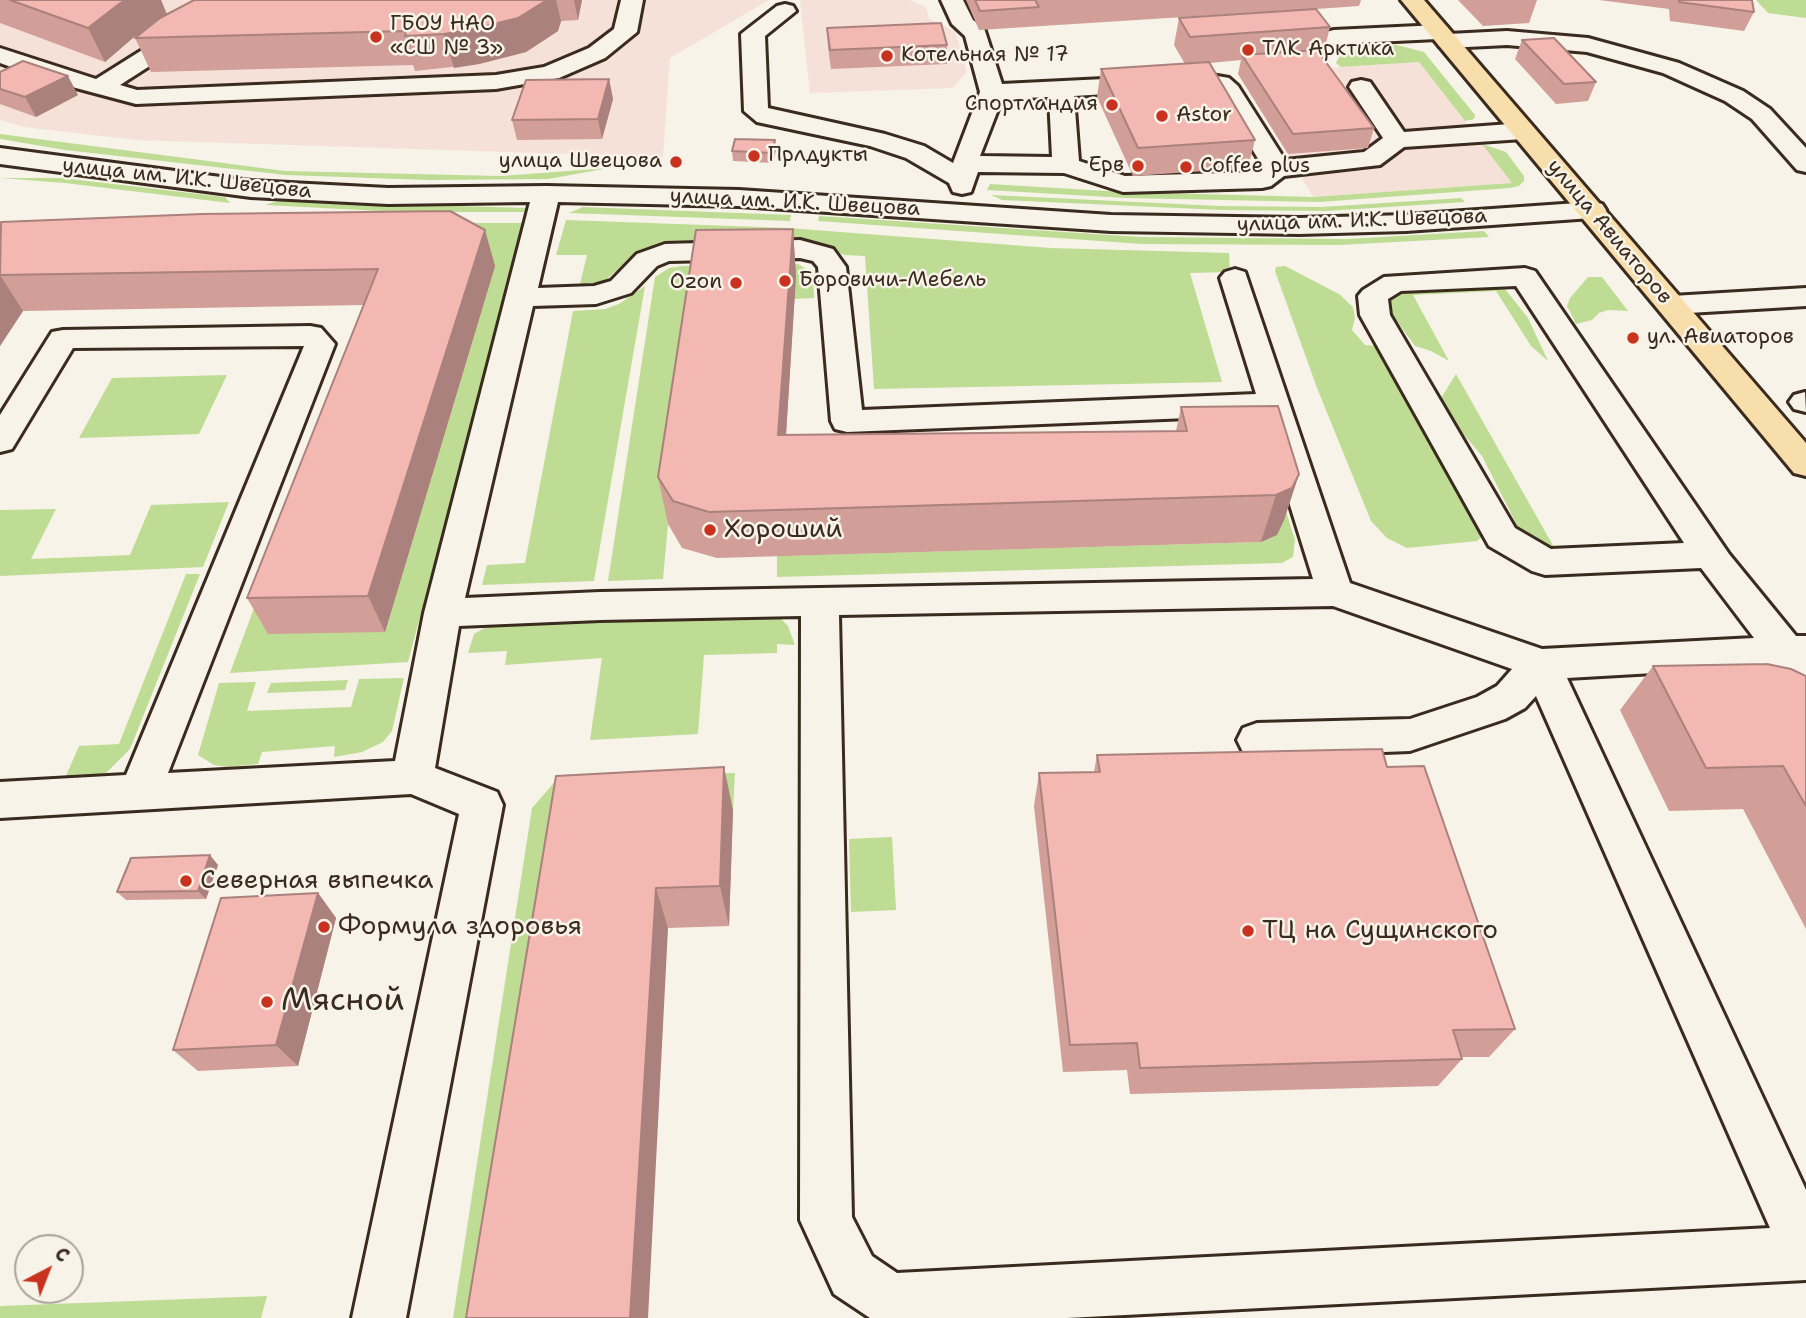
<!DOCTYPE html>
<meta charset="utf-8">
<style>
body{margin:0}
#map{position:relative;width:1806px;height:1318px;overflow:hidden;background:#f7f3e8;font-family:"Shantell Sans",sans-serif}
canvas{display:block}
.north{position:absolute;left:14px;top:1234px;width:70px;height:70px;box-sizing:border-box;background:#f7f3e8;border:2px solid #aca397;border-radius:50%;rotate:42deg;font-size:19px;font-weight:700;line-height:28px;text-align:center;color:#3b2a1e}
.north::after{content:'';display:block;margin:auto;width:24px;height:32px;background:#c8321e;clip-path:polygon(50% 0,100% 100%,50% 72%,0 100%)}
</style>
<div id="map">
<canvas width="1806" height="1318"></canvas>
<div class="north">С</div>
</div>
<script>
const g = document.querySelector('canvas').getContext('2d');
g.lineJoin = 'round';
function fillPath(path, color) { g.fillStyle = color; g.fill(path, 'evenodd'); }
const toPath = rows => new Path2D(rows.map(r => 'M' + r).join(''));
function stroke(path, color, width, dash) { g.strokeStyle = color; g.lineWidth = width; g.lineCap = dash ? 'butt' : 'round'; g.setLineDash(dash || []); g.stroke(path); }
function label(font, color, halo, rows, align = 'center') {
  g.font = font + ' "Shantell Sans",sans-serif'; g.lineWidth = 5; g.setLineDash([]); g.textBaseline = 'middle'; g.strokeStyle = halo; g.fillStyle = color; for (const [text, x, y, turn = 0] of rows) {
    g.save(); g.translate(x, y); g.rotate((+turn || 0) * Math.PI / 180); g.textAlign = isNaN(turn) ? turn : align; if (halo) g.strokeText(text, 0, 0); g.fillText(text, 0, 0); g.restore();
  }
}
fillPath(toPath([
 [0,0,769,0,670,58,663,157,136,140,24,127,0,120],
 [800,0,910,0,926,7,929,19,955,31,967,72,952,88,810,93],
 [1419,62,1513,183,1313,197,1238,74]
]), '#f6e1d8');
fillPath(toPath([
 [1756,0,1806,0,1806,18,1768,13],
 [1397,45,1424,52,1475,115,1474,119,1465,121,1419,62,1341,67,1336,63,1339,57,1366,46],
 [0,134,285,171,500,176,609,168,548,179,429,180,286,175,65,150,0,139],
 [1482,144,1506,152,1524,176,1524,181,1519,186,1510,188,1319,202,1126,198,987,190,990,184,1123,192,1313,197,1512,183],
 [0,178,62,178,225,197,230,203,65,183],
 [991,195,1219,206,1322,207,1461,198,1465,202,1326,211,1222,210,1002,200],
 [278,201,527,208,530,212,400,212,265,205],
 [583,207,791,215,790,221,569,213],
 [819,216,1141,237,1347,239,1484,231,1489,237,1339,245,1142,244,818,221],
 [566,220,788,228,1051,248,1229,253,1230,272,1190,273,1222,382,874,389,865,256,845,255,807,243,667,245,637,254,603,282,580,284,587,255,556,255],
 [469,223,525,223,408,662,230,673,270,565],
 [798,264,813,273,814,298,794,299,703,277,668,524,663,579,608,581,655,277,669,268,682,266],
 [1285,266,1339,294,1353,307,1355,318,1352,330,1365,345,1378,346,1392,363,1402,394,1412,412,1488,531,1477,541,1407,548,1387,538,1371,521,1317,388,1275,271,1276,267],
 [1588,277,1602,277,1628,311,1608,310,1599,313,1592,320,1576,324,1567,306,1570,298],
 [1501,284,1528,318,1548,361,1531,346,1496,291,1413,295,1449,361,1431,351,1415,346,1386,306,1384,292],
 [645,286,594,581,482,585,487,565,525,563,573,311,605,309,619,304],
 [1456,374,1555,549,1537,544,1522,535,1482,456,1453,422,1441,398],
 [227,375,199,434,79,438,112,378],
 [1268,453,1295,540,1293,557,1282,563,777,577,777,556,1261,542,1277,535],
 [229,502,203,567,0,576,0,510,56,509,31,559,130,555,151,505],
 [186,574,200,574,130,749,106,773,90,781,62,785,79,746,119,744],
 [765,613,780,618,788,626,795,645,777,644,777,653,704,655,698,734,590,740,602,658,505,665,507,651,468,653,474,634,493,623],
 [404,678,392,731,383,742,362,752,334,757,335,746,262,752,258,764,228,767,214,765,198,755,219,683,256,682,247,711,351,707,359,679],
 [348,680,345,690,267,693,271,683],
 [735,773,733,810,572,819,496,1318,453,1318,532,808,559,777],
 [892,837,896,910,851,912,849,839],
 [267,1296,261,1318,0,1318,0,1306]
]), '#bfdc94');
const minor = toPath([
 [621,0,643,0,637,32,605,58,559,78,496,89,136,104,46,80,0,63,0,48,96,79,182,25,190,23,198,25,201,30,198,35,120,85,137,90,496,75,544,67,589,48,614,29,621,0],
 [941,0,963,0,973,20,984,28,1002,84,1206,74,1229,78,1238,86,1285,160,1364,152,1383,138,1349,87,1352,82,1361,80,1370,82,1404,132,1523,123,1532,126,1536,131,1532,136,1523,139,1404,147,1380,165,1284,176,1271,186,1262,188,1123,192,1064,173,978,172,971,192,962,194,953,192,949,183,906,158,870,146,757,122,744,111,741,34,777,6,785,4,793,6,796,11,765,36,768,108,885,134,924,146,953,163,980,92,965,36,952,24,941,0],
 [1206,88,1217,91,1263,167,1256,172,1125,176,1079,161,1074,96,1206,88],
 [1049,97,1052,157,980,156,1002,99,1049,97],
 [1439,25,1447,27,1449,34,1507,31,1588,38,1679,63,1743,91,1770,109,1806,148,1806,172,1797,170,1752,119,1725,101,1663,73,1587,52,1507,45,1447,48,1439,46,1437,39,1334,44,1326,42,1322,37,1326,32,1334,30,1439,25],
 [0,148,251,181,388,188,546,186,739,190,1111,215,1299,218,1406,215,1592,202,1602,204,1606,210,1602,216,1592,218,1406,231,1299,234,1111,231,739,206,558,202,538,288,594,286,611,281,637,254,665,244,800,240,833,249,846,267,862,410,1256,394,1220,278,1225,272,1235,269,1245,272,1350,583,1542,649,1754,638,1701,568,1545,575,1532,571,1489,546,1360,315,1358,296,1363,290,1384,277,1525,268,1535,271,1729,554,1796,636,1806,636,1806,696,1792,692,1776,666,1567,678,1806,1190,1806,1280,1067,1318,870,1318,834,1294,800,1220,801,616,600,620,459,626,435,768,497,792,503,805,406,1318,352,1318,459,814,411,794,0,818,0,782,126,775,304,346,73,348,12,449,0,452,0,415,52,332,63,330,310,326,321,328,335,344,168,773,395,761,424,613,530,202,388,204,251,197,0,164,0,148],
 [800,258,813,261,818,267,831,421,835,429,847,432,1262,415,1313,579,600,592,465,598,533,306,596,304,631,293,657,266,669,261,800,258],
 [1516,286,1684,543,1551,549,1515,528,1390,315,1388,299,1401,291,1516,286],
 [1333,606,1512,669,1497,686,1477,697,1410,719,1257,723,1243,728,1237,740,1243,752,1257,757,1410,751,1505,719,1525,708,1536,696,1770,1228,897,1273,872,1256,852,1217,839,615,1333,606],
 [1806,288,1806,306,1672,314,1661,311,1657,305,1661,299,1672,296,1806,288],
 [1805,392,1806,412,1794,409,1789,402,1794,395,1805,392]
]);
const major = toPath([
 [1401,0,1424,0,1806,443,1806,476,1794,473,1401,0]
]);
stroke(minor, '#3b2a1e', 6);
stroke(major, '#3b2a1e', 6);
fillPath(minor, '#f7f3e8');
fillPath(major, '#f8deab');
fillPath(toPath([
 [0,0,161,0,167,14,194,0,582,0,578,20,561,21,558,31,526,52,479,64,415,71,413,65,151,72,135,38,139,35,134,37,105,62,0,23],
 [966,0,1361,0,1359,6,1316,9,1330,27,1323,55,1320,55,1374,128,1368,148,1288,154,1238,74,1241,60,1210,63,1255,140,1248,168,1133,176,1097,97,1101,69,1185,64,1174,45,1179,18,1294,10,979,30],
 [1458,0,1544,0,1537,0,1529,23,1483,26],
 [1599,0,1752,0,1754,12,1744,31,1670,21,1669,9],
 [827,28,947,45,947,64,831,69,828,47],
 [1522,40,1596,82,1588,101,1556,104,1515,59],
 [0,72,78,95,36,117,0,104],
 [609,79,613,99,602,139,517,140,512,120],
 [776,150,773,163,733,161,732,151],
 [0,222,495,266,385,632,268,634,247,598,364,305,23,311,0,346],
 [793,229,796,276,786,435,1176,431,1181,407,1299,474,1284,520,1277,535,1261,542,717,558,682,548,668,524,658,477],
 [1653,666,1806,676,1806,929,1743,809,1669,811,1620,710],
 [1097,755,1387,767,1515,1029,1489,1057,1461,1057,1462,1059,1438,1086,1130,1094,1127,1070,1063,1072,1034,806,1039,773,1094,772],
 [556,776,733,810,729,926,668,928],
 [218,865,206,899,126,900,117,892],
 [318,893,336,918,298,1066,198,1071,173,1050]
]), '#d19e98');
fillPath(toPath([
 [126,0,161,0,169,20,134,37,105,62,88,28,119,4],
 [547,0,556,0,561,21,558,31,526,52,479,64,454,68,444,34],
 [574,0,582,0,578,20],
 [68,76,78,95,36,117,25,97],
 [609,79,613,99,602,139,598,119],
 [775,140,776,150,773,163,772,153],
 [793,229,796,276,783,482,778,435],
 [485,230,495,266,385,632,368,596],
 [0,275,23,311,0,346],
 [1299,474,1284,520,1277,535,1261,542,1276,495],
 [724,767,733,810,729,926,720,886],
 [210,855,218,865,206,899,198,891],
 [656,888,668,928,648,1318,630,1318],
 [318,893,336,918,298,1066,276,1045]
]), '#aa817c');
const building = toPath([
 [10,0,126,0,119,4,88,28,10,0],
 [194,0,547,0,518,18,470,30,444,34,405,36,406,31,135,38,160,18,194,0],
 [975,0,1035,0,1039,7,980,11,975,0],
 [1679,0,1752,0,1754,12,1679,2,1679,0],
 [1316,9,1330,27,1190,37,1179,18,1316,9],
 [941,23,947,45,830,50,827,28,941,23],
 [1554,38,1596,82,1564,84,1522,40,1554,38],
 [1317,50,1374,128,1293,134,1242,55,1317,50],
 [23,61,68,76,25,97,0,89,0,72,23,61],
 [1209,62,1255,140,1138,148,1101,69,1209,62],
 [609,79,598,119,512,120,526,80,609,79],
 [735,139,775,140,772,153,732,151,735,139],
 [450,211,485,230,368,596,247,598,378,269,0,275,1,222,202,214,450,211],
 [793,229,778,435,1187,431,1181,407,1278,406,1299,474,1292,488,1276,495,709,512,673,501,658,477,696,230,793,229],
 [1767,664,1791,669,1806,676,1806,806,1783,766,1706,768,1653,666,1767,664],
 [1382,749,1387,767,1424,766,1515,1029,1453,1030,1462,1059,1140,1068,1137,1043,1070,1045,1039,773,1100,772,1097,755,1382,749],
 [724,767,720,886,656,888,630,1318,466,1318,556,776,724,767],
 [210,855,198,891,117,892,131,858,210,855],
 [318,893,276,1045,173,1050,221,898,318,893]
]);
fillPath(building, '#f3b8b1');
stroke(building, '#aa817c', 2);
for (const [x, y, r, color] of [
 [376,37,7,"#c8321e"],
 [1248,50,7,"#c8321e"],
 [887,56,7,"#c8321e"],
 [1112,105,7,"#c8321e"],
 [1162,116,7,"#c8321e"],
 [754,156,7,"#c8321e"],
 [676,162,7,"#c8321e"],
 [1138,166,7,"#c8321e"],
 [1186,167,7,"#c8321e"],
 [785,281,7,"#c8321e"],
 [736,283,7,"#c8321e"],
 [1633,338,7,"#c8321e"],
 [710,530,7,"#c8321e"],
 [186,881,7,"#c8321e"],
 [324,927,7,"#c8321e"],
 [1248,931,7,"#c8321e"],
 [267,1002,7,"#c8321e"]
]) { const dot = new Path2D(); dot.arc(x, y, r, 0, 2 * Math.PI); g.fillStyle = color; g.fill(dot); stroke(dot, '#f7f3e8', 2.5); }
label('21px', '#3b2a1e', '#f7f3e8', [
 ["ГБОУ НАО",390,25],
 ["«СШ № 3»",390,49],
 ["ТЛК Арктика",1262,50],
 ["Котельная № 17",901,56],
 ["Спортландия",1098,105,"right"],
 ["Astor",1176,116],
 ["Прлдукты",768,156],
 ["улица Швецова",662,162,"right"],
 ["Ерв",1124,166,"right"],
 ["Coffee plus",1200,167],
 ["Боровичи-Мебель",799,281],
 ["Ozon",722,283,"right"],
 ["ул. Авиаторов",1647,338]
], 'left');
label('21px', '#3b2a1e', '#f7f3e8', [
 ["улица им. И.К. Швецова",187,179,6],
 ["улица им. И.К. Швецова",795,203,3],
 ["улица им. И.К. Швецова",1362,221,-2],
 ["улица Авиаторов",1609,232,50]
]);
label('26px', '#3b2a1e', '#f7f3e8', [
 ["Хороший",724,530],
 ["Северная выпечка",200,881],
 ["Формула здоровья",338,927],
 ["ТЦ на Сущинского",1262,931]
], 'left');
label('32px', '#3b2a1e', '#f7f3e8', [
 ["Мясной",281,1002]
], 'left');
</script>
